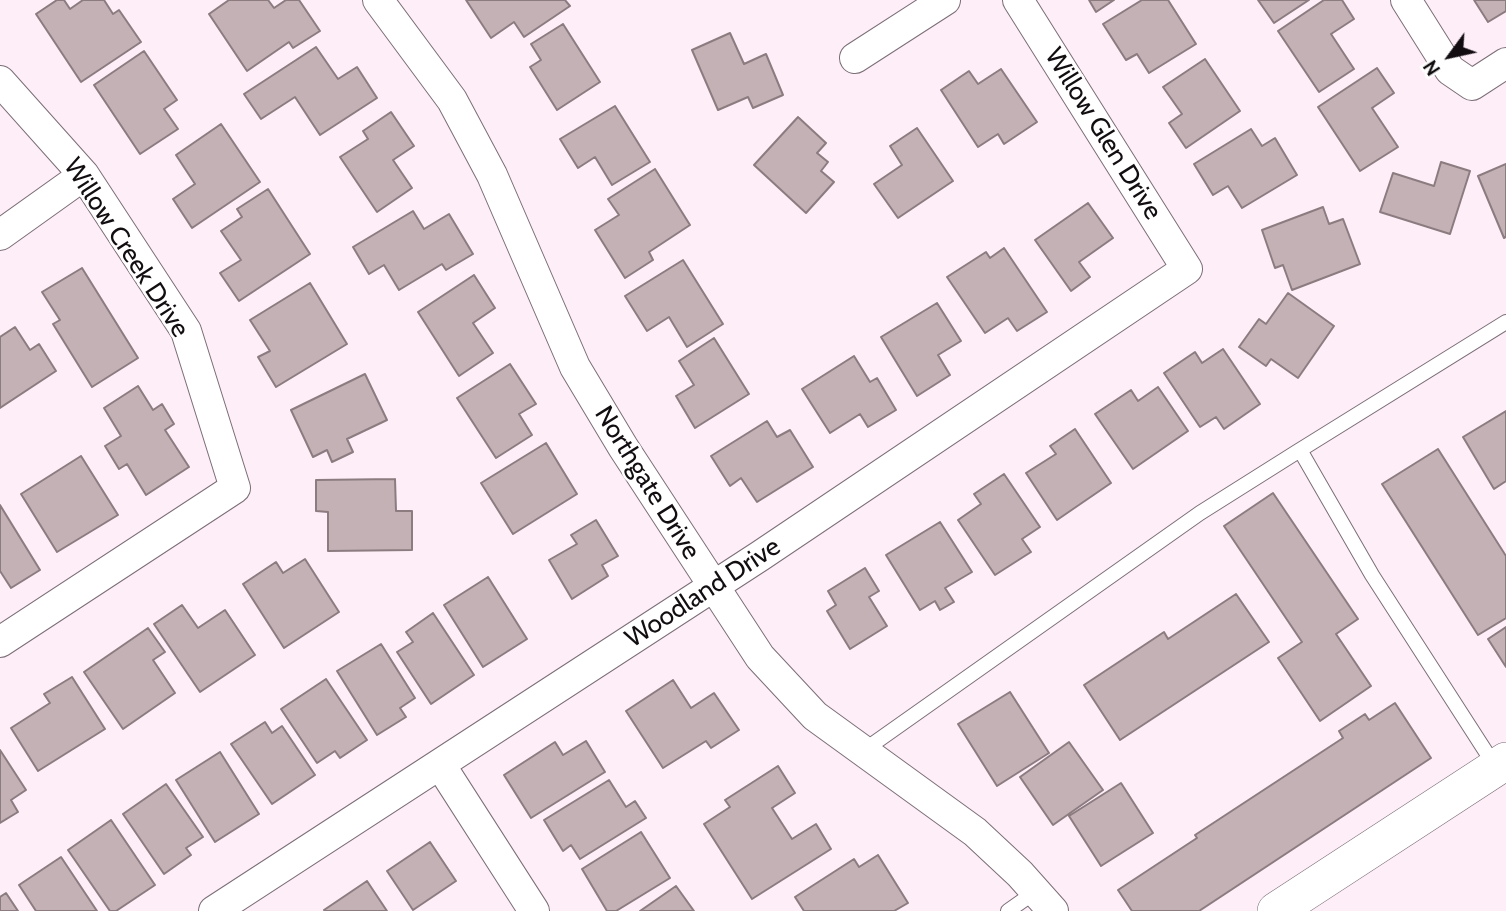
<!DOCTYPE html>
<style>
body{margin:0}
#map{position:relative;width:1506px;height:911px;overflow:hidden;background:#fdeef8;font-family:Cabin,sans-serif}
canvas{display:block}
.north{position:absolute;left:1415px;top:21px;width:70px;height:70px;-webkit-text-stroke:5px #fff;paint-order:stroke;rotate:237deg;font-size:19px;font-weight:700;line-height:28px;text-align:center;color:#110d10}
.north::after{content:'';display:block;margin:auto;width:24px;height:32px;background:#110d10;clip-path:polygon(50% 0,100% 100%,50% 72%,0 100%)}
</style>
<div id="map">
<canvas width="1506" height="911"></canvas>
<div class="north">N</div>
</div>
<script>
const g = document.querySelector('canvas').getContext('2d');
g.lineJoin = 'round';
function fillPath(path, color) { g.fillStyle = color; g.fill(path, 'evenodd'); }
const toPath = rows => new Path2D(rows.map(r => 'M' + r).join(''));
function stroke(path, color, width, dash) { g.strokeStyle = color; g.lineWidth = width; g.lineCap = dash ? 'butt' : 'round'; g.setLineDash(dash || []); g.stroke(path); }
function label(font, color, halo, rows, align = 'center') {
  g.font = font + ' Cabin,sans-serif'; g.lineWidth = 5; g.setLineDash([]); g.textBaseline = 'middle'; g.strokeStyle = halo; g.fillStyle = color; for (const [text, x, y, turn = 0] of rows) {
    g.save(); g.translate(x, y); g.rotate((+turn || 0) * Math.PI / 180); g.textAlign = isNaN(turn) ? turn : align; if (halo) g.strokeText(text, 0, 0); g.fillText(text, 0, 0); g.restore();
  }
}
const building = toPath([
 [57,0,64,0,70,9,83,0,104,0,113,14,119,10,141,42,81,82,36,14,57,0],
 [229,0,268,0,274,8,286,0,299,0,320,31,293,48,289,42,247,71,209,14,229,0],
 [466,0,565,0,570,6,524,37,514,22,491,38,466,0],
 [1089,0,1114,0,1096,12,1089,0],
 [1142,0,1168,0,1196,44,1149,73,1137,54,1126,60,1103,24,1142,0],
 [1258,0,1309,0,1274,23,1258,0],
 [1324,0,1342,0,1354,19,1331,34,1354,69,1319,92,1278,31,1324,0],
 [1474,0,1506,0,1506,11,1488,22,1474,0],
 [563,24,600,82,557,110,530,67,541,60,531,44,563,24],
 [730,33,744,64,766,54,783,95,753,108,748,97,718,110,692,50,730,33],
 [316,47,338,79,357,67,377,98,320,135,295,97,261,119,244,94,316,47],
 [144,51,177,100,164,109,178,129,140,154,94,85,144,51],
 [1205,59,1240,111,1186,148,1169,123,1182,114,1163,87,1205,59],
 [1377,68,1394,93,1372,108,1398,147,1360,171,1318,107,1377,68],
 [1001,69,1037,122,1004,144,998,134,978,147,941,90,969,71,978,84,1001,69],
 [615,106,650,162,612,185,595,157,578,168,560,139,615,106],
 [391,112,414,146,393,160,412,188,377,212,340,157,368,139,363,131,391,112],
 [798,117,826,143,817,153,828,162,821,171,834,182,806,213,754,165,798,117],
 [221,124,260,182,192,228,173,199,195,184,176,155,221,124],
 [917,128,953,181,898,218,874,184,902,165,890,146,917,128],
 [1251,129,1262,146,1275,138,1297,175,1242,208,1228,186,1213,195,1194,164,1251,129],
 [1441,162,1470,171,1450,234,1380,212,1393,173,1434,186,1441,162],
 [1506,164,1506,237,1504,238,1478,176,1506,164],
 [655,169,690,225,649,252,653,260,625,278,595,230,619,215,608,199,655,169],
 [268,189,310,254,239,301,220,273,241,260,221,231,242,217,237,209,268,189],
 [1088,203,1113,238,1079,262,1090,277,1071,291,1035,240,1088,203],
 [1323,207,1329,224,1343,219,1360,264,1292,290,1283,265,1275,268,1262,230,1323,207],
 [413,211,424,229,449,214,473,254,446,270,442,264,399,290,384,265,369,274,353,247,413,211],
 [1004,248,1047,312,1017,331,1008,318,985,333,947,277,986,252,990,258,1004,248],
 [683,260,723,324,687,347,669,317,647,331,625,296,683,260],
 [82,268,138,358,92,387,53,324,60,320,42,292,82,268],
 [474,275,495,308,473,323,493,353,459,376,418,312,474,275],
 [310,283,347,344,276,387,258,357,270,351,250,320,310,283],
 [1288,293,1334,326,1298,378,1271,359,1266,366,1239,347,1259,319,1266,324,1288,293],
 [937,303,961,341,938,355,950,375,917,396,881,337,937,303],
 [15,327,30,350,39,344,56,371,0,408,0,337,15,327],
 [714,338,749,394,695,428,676,396,694,385,679,361,714,338],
 [1223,349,1260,404,1224,429,1216,417,1200,427,1164,373,1195,352,1202,363,1223,349],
 [854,356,870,382,877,378,896,410,868,427,860,414,830,433,802,389,854,356],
 [510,364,536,404,519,414,532,435,496,458,457,398,510,364],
 [365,374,387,420,347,439,353,452,332,462,327,450,313,457,291,410,365,374],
 [138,386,153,410,162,404,174,424,165,430,189,467,146,495,127,464,119,469,105,446,121,436,104,408,138,386],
 [1158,387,1188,431,1133,469,1095,414,1131,390,1138,401,1158,387],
 [1506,411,1506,481,1494,489,1463,437,1506,411],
 [767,421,777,437,790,430,813,467,757,502,741,478,730,486,711,456,767,421],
 [1075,429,1111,483,1057,520,1026,473,1056,454,1050,446,1075,429],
 [546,443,577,494,513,534,481,483,546,443],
 [1438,449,1506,556,1506,618,1478,635,1382,484,1438,449],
 [81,456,118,515,57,552,21,494,81,456],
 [1004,474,1040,527,1022,539,1031,552,995,575,958,520,981,504,974,494,1004,474],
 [395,479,396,511,412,511,412,550,328,551,328,512,316,511,316,480,395,479],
 [1273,493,1358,619,1336,634,1371,686,1320,721,1278,658,1302,642,1224,526,1273,493],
 [0,505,40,570,11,588,0,571,0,505],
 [596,520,618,556,602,565,608,576,572,599,549,560,577,544,571,535,596,520],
 [940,522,972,572,945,588,954,602,940,610,935,601,920,610,886,555,940,522],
 [305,559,339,612,284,648,243,584,276,562,283,573,305,559],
 [865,568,879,591,869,597,887,626,850,649,827,611,836,605,828,591,865,568],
 [488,577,527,639,483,667,444,605,488,577],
 [1236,594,1269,642,1120,740,1084,685,1164,632,1168,639,1236,594],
 [182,605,198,628,225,610,255,655,200,692,154,624,182,605],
 [433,613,474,675,431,704,397,652,413,642,406,632,433,613],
 [1506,627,1506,667,1488,639,1506,627],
 [148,628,165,652,153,660,175,693,123,729,84,672,148,628],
 [381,644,415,698,400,708,406,717,377,735,337,671,381,644],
 [72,677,105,729,38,771,11,728,50,703,44,694,72,677],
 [326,679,367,740,340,758,335,751,317,763,281,709,326,679],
 [673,680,691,708,714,693,739,730,711,748,706,741,663,768,626,711,673,680],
 [1010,692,1049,753,997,786,958,724,1010,692],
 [1395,703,1431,758,1199,911,1132,911,1118,890,1197,838,1195,835,1343,738,1339,731,1365,714,1369,720,1395,703],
 [265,722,272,733,282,726,315,775,272,804,231,744,265,722],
 [586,741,605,772,531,818,504,775,555,742,563,755,586,741],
 [1069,742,1103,790,1053,825,1020,777,1069,742],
 [0,750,26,790,11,800,18,812,0,823,0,750],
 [220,752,259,814,215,842,176,780,220,752],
 [778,766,795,793,772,808,792,839,816,824,831,849,752,899,704,824,730,807,725,800,778,766],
 [609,780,626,807,635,801,646,818,580,859,571,845,563,851,544,820,609,780],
 [1121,783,1153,833,1101,866,1069,816,1121,783],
 [166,784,203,837,186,848,191,855,164,874,123,814,166,784],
 [111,820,155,885,116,911,110,911,68,850,111,820],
 [641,832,670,878,616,911,607,911,582,869,641,832],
 [430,842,456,881,413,910,387,871,430,842],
 [878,855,908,903,894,911,804,911,795,897,854,859,859,867,878,855],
 [61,857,97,911,36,911,19,885,61,857],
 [367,881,387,911,325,911,324,910,367,881],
 [676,886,694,911,640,911,676,886],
 [6,893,18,911,0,911,0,897,6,893]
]);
fillPath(building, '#c3b1b6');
stroke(building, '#8c7c80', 2);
const service = toPath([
 [1300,450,1506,322],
 [863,751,1200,513,1300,450,1372,575,1495,766],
 [1008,911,1035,892]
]);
const minor = toPath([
 [378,0,452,100,492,175,575,367,623,447,760,657,815,716,975,832,1020,874,1053,911],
 [1406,0,1450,70,1472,85,1506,63],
 [855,58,945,0],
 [0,81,84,175,186,331,235,488,0,642],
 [0,235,84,175],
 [441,766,534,911],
 [214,911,760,556,1187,269,1018,0]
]);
const tertiary = toPath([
 [1276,911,1506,761]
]);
stroke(service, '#7c6e77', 16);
stroke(minor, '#7c6e77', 32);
stroke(tertiary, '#7c6e77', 38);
stroke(service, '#fff', 14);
stroke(minor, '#fff', 30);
stroke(tertiary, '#fff', 37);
label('26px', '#110d10', '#fff', [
 ["Willow Glen Drive",1103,134,58],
 ["Willow Creek Drive",126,248,57],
 ["Northgate Drive",647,483,58],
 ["Woodland Drive",703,593,-33]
]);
</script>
